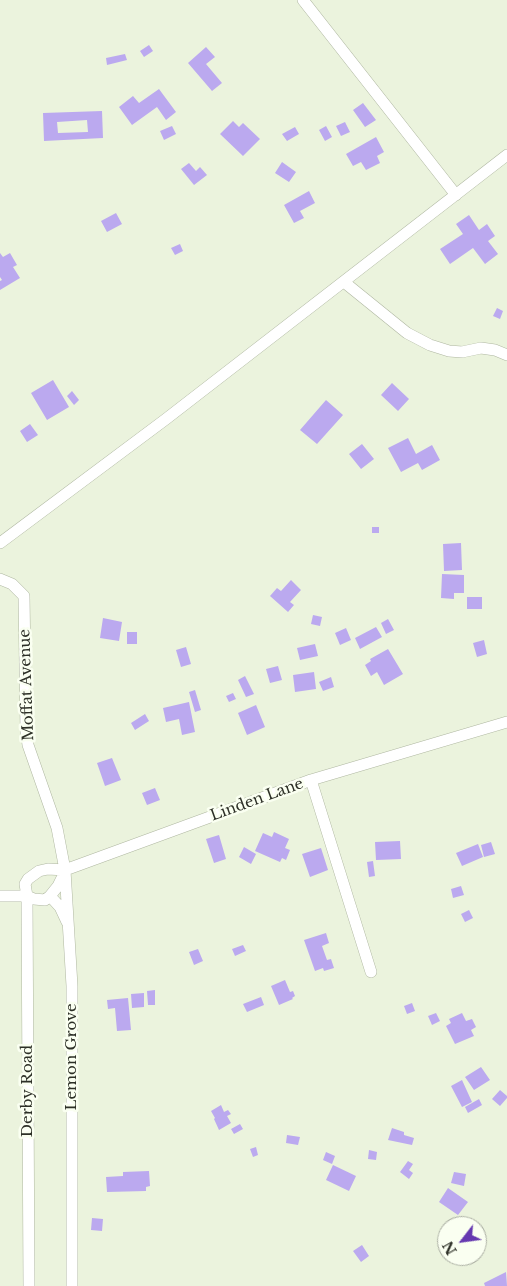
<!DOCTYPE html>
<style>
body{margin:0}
#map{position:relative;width:507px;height:1286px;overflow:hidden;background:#ebf3dd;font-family:"Libre Baskerville",serif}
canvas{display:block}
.north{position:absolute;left:437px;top:1216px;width:50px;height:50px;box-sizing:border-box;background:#fafff1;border:1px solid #a8aca0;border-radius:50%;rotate:240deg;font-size:14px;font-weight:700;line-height:20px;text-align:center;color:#2d3027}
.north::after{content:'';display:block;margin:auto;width:18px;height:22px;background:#6538b0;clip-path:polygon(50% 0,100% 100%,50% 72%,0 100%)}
</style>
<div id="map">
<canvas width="507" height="1286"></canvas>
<div class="north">N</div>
</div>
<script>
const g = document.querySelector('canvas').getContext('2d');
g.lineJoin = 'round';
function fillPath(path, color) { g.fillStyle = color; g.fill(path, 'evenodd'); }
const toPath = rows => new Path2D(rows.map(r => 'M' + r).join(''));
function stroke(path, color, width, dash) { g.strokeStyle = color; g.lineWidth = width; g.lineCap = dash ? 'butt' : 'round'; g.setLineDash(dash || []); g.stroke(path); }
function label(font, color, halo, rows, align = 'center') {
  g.font = font + ' "Libre Baskerville",serif'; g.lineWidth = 5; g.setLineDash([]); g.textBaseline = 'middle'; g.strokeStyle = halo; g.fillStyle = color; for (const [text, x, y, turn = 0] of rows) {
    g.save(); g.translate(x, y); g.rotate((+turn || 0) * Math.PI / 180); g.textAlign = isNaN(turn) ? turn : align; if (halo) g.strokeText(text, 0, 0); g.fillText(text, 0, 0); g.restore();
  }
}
fillPath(toPath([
 [149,45,153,51,144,57,140,51],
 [206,47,215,57,206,64,222,83,212,91,188,63],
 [125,54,127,60,107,65,106,58],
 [159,89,176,112,166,120,157,107,132,125,119,107,133,96,139,103],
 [363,103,376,120,365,127,353,110],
 [102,111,103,138,44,141,43,113],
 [87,120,88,132,58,133,57,122],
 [233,121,239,127,243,123,260,139,243,156,220,134],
 [345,122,350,132,341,136,336,126],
 [172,126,176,134,164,140,160,131],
 [326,126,332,137,325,141,319,130],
 [295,127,299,134,287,141,282,134],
 [376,137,384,152,377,156,380,163,366,170,361,162,353,166,346,154],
 [282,162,296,172,289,182,275,173],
 [189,163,196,171,200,167,207,175,194,185,181,169],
 [309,191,315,203,300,211,304,218,294,223,284,205],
 [116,213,122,224,107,232,101,221],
 [469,215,479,230,487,224,495,236,488,241,498,254,485,264,473,248,450,264,440,249,463,234,456,224],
 [180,244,183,251,175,255,171,248],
 [0,253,3,257,10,253,17,265,13,267,20,278,0,290,0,281,2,280,0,277],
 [497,308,503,311,500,319,493,316],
 [53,380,69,407,47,420,31,393],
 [392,383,409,399,398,411,381,395],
 [72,391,79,400,74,405,67,396],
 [326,400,343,415,317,444,300,430],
 [30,424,38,435,27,442,20,431],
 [408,438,416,454,432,445,440,460,422,470,418,463,401,472,388,448],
 [362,444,374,459,361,469,349,454],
 [372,527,379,527,379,533,372,533],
 [461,543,462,570,444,571,443,544],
 [442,574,464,575,464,593,454,593,454,599,441,598],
 [291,580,301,590,290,602,294,605,288,612,270,596,277,588,281,591],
 [467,597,482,597,482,609,467,609],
 [313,615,322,617,320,626,311,624],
 [103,618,122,622,119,641,100,638],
 [388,619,394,630,386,634,381,623],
 [376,627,382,637,360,649,355,638],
 [346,628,351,640,340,645,335,633],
 [127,632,137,632,137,644,127,644],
 [484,640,487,654,477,657,473,643],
 [315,644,318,656,300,660,297,648],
 [186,647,191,664,181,667,176,650],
 [388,649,403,674,384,685,377,672,371,676,365,665,371,661,370,659],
 [278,666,282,680,270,683,266,669],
 [314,672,316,689,295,692,293,675],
 [245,676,254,694,246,697,238,680],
 [331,677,334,687,323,691,319,682],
 [195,690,201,710,195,712,189,692],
 [233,693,236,699,229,702,226,696],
 [189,702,195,732,182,735,179,719,166,722,163,708],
 [256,705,265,727,247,735,238,713],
 [145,714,149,721,135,730,131,723],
 [112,758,121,780,105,786,97,763],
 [155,788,160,800,147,805,142,793],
 [274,832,289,839,285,848,290,850,286,860,282,858,280,862,255,851,263,833,272,837],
 [219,835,226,859,214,863,206,839],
 [400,841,401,859,376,860,375,842],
 [491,842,495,854,484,857,481,845],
 [478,844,483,857,462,866,456,853],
 [244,847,256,854,251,864,239,857],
 [321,848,328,870,310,877,302,854],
 [373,861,375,876,369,877,367,862],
 [461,886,464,895,453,898,451,889],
 [469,910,473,918,465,922,461,914],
 [326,933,329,943,322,946,327,960,331,959,334,968,324,971,323,968,315,971,304,940],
 [243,945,246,951,235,956,232,949],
 [198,949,203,961,194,965,189,952],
 [285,980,290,992,293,991,295,996,292,998,293,999,279,1005,271,986],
 [155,990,155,1005,148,1005,147,991],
 [144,993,144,1007,132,1008,131,994],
 [261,997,264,1005,247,1012,243,1004],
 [128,998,131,1030,117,1031,115,1008,108,1009,107,1000],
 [412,1003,415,1011,407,1014,404,1006],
 [436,1013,440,1021,432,1025,428,1016],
 [462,1013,466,1021,472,1019,476,1027,471,1030,474,1036,455,1044,446,1026,451,1023,449,1019],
 [481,1067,490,1080,474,1090,465,1077],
 [462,1080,472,1102,462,1107,451,1086],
 [500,1090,507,1096,507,1098,500,1106,492,1099],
 [479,1099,482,1105,468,1113,465,1107],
 [221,1105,224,1112,228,1110,231,1114,227,1116,231,1123,219,1130,214,1119,215,1118,211,1111],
 [240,1124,243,1129,234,1134,231,1129],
 [392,1128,404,1132,404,1135,414,1138,412,1145,388,1140],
 [287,1135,300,1137,298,1145,286,1143],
 [256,1147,258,1155,253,1157,250,1149],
 [369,1150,377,1152,376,1160,368,1159],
 [326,1152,335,1156,332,1164,323,1160],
 [408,1161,413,1164,409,1170,413,1173,409,1179,400,1172],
 [333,1165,356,1176,349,1191,326,1180],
 [149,1171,150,1186,146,1187,146,1191,107,1192,106,1177,123,1176,123,1172],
 [454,1172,466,1174,464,1186,451,1183],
 [448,1188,468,1202,458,1215,439,1202],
 [92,1218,103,1219,102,1231,91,1230],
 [362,1245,369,1256,361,1262,353,1251],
 [506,1272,507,1286,485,1286,484,1283]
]), '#bba9ef');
const minor = toPath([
 [303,0,456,195],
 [344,282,407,333,430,345,449,351,462,352,481,348,495,350,507,355],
 [0,543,166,419,507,155],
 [0,579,12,584,24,596,26,731,28,745,57,828,65,870,72,986,72,1286],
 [311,780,371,972],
 [0,896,27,896,34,899,45,900,50,896,58,886,65,872],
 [50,896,60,907,67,922],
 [29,1286,27,896,25,884,28,879,39,871,48,869,65,870,311,780,507,722]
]);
stroke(minor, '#afb7a1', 12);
stroke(minor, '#fff', 11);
label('15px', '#2d3027', '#fafff1', [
 ["Moffat Avenue",27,685,-92],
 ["Linden Lane",257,800,-20],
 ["Lemon Grove",72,1057,-90],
 ["Derby Road",28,1091,-90]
]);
</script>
